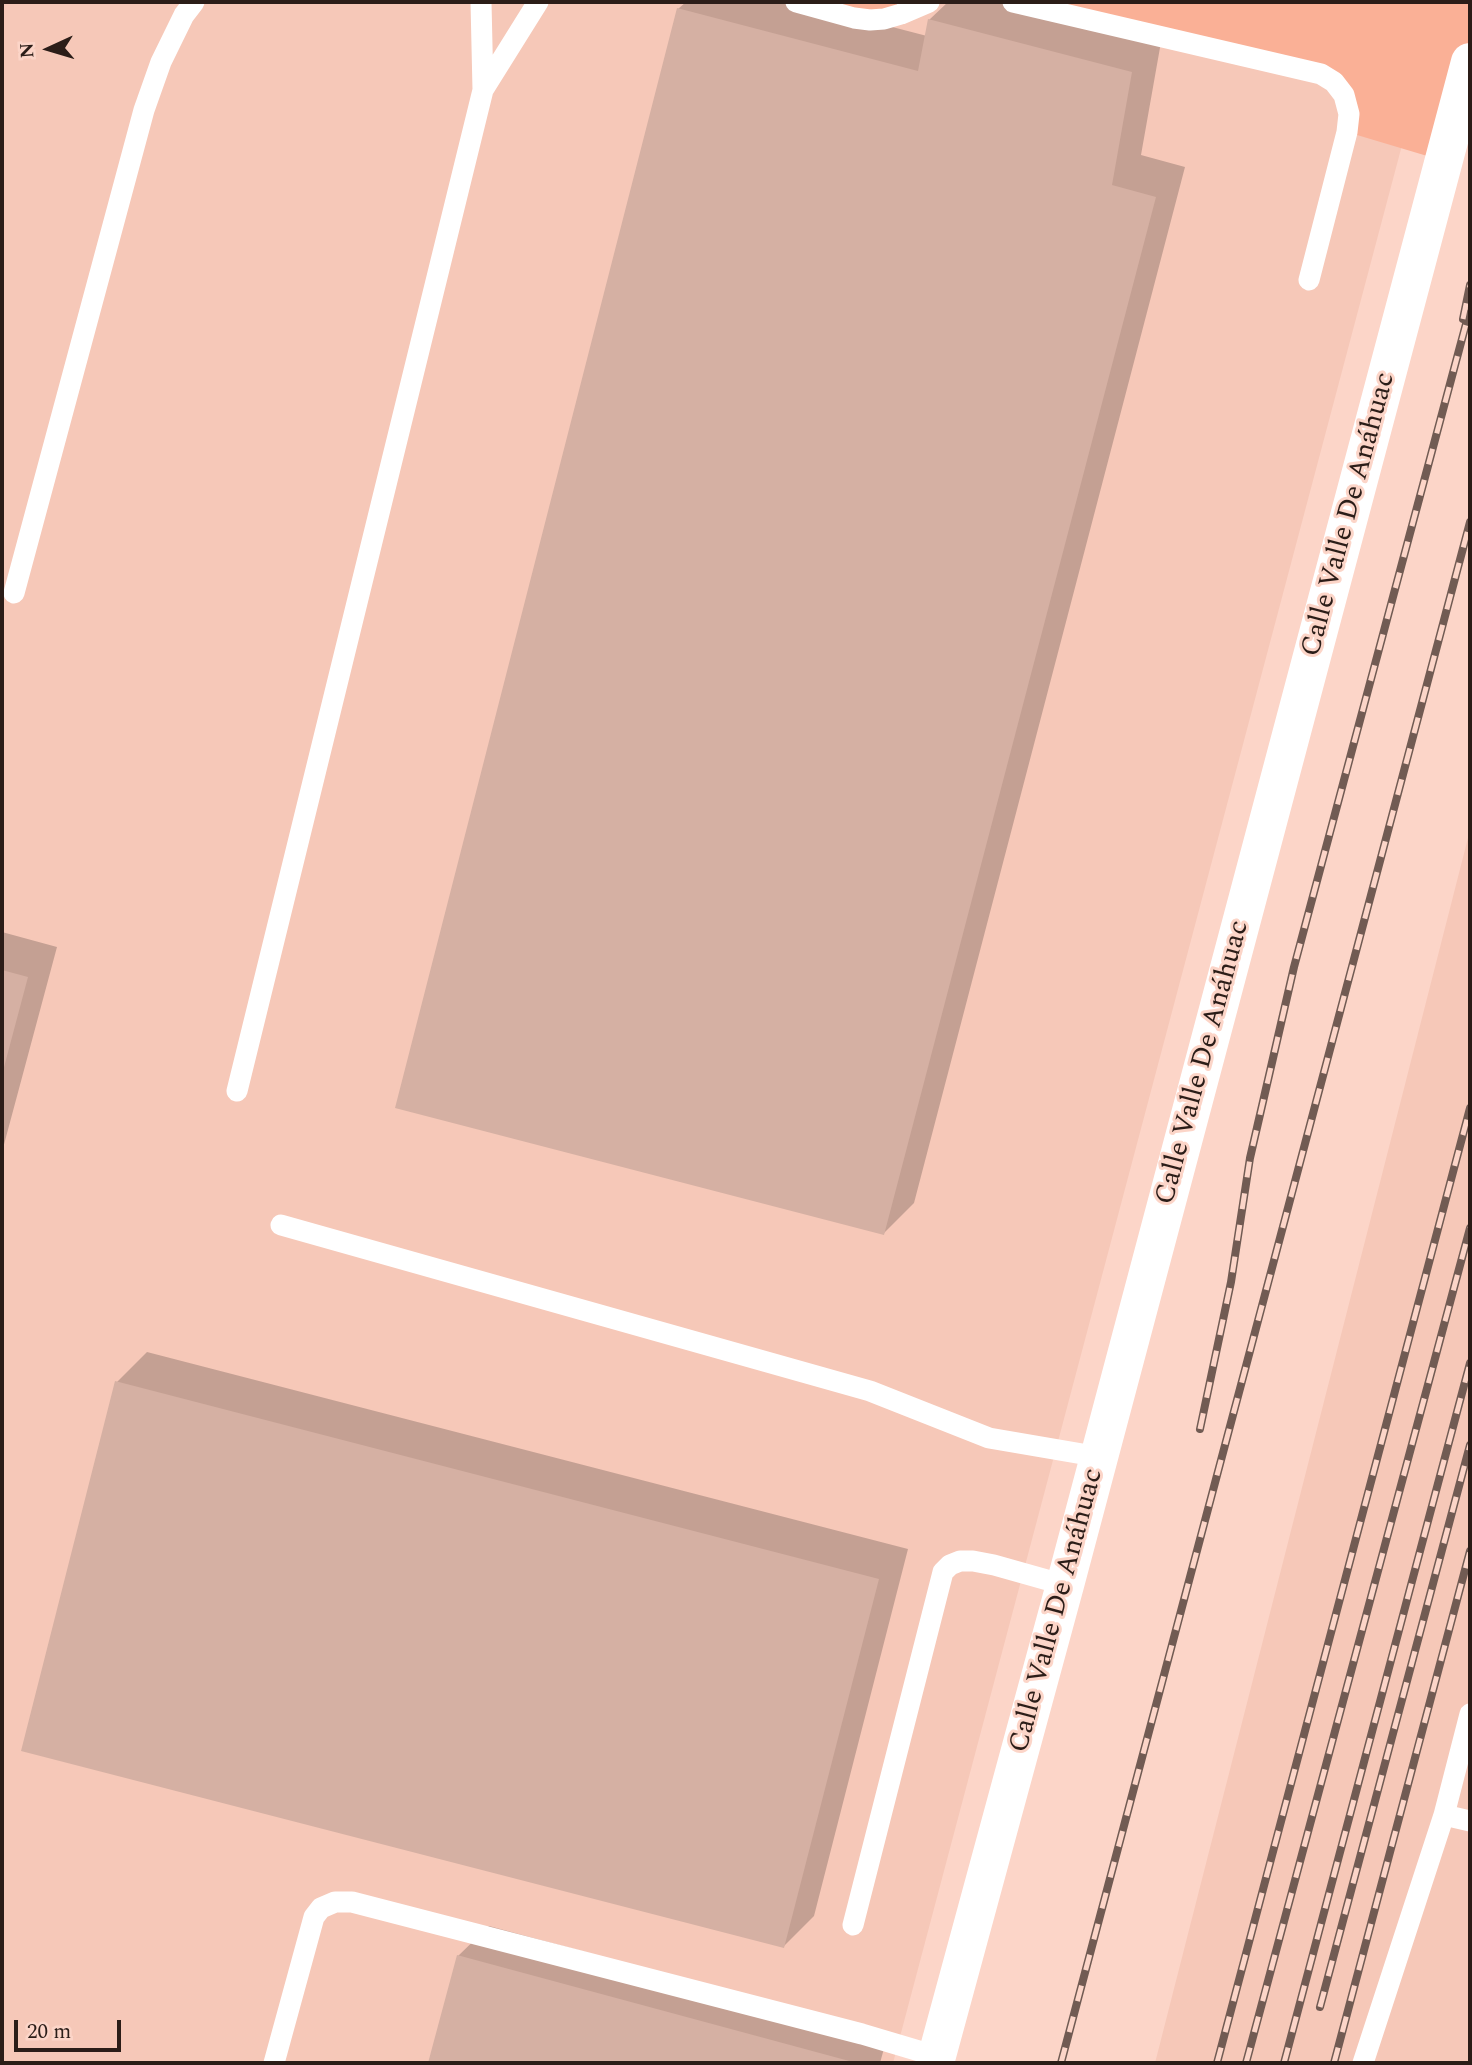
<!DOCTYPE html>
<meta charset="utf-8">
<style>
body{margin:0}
#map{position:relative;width:1472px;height:2065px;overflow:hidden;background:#fcd5c8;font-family:Spectral,serif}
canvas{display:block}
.frame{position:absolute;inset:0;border:4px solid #2b1d18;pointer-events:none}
.north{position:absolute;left:14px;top:14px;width:70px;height:70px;-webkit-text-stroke:5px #fcd5c8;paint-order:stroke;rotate:266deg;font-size:19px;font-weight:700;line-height:28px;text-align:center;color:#2b1d18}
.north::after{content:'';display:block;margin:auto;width:24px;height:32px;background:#2b1d18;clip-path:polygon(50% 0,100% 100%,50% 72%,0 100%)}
.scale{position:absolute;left:14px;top:2020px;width:107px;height:32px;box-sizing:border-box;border:4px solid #2b1d18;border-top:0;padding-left:9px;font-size:21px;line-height:24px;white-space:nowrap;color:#2b1d18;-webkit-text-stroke:5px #fcd5c8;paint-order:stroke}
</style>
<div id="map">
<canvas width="1472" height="2065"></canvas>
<div class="frame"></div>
<div class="north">N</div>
<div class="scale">20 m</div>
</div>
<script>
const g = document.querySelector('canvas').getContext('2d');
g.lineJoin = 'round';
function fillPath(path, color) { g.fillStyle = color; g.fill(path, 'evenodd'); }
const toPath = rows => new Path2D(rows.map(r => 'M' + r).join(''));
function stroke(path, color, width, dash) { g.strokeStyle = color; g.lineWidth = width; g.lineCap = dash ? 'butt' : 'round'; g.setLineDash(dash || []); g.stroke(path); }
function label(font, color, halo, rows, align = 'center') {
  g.font = font + ' Spectral,serif'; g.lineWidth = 6; g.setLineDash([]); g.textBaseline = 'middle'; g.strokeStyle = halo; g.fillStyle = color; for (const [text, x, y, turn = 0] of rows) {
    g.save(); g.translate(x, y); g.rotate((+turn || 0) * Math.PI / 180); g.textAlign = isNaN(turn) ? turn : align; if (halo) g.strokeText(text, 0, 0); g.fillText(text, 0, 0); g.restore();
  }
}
fillPath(toPath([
 [2,2,1440,2,893,2063,2,2063],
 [1470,830,1470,2063,1155,2063]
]), '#f6c8b8');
fillPath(toPath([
 [796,2,929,2,901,14],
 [1013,2,1470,2,1470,62,1444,161,1347,132,1334,82]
]), '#fab096');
fillPath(toPath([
 [686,2,796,2,927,36,929,20,948,2,1006,2,1161,42,1141,155,1185,167,914,1203,884,1233,678,9],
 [2,932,57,947,2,1152],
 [147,1352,908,1549,814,1916,784,1946,117,1382],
 [489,1926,888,2034,880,2063,430,2063,458,1956]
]), '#0003');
fillPath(toPath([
 [677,8,918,71,928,19,1132,72,1112,185,1156,197,884,1235,395,1108],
 [2,970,28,977,3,1071,2,1071],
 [115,1381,879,1579,784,1948,21,1751],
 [457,1955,853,2062,853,2063,428,2063]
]), '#d5b0a3');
stroke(toPath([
 [796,2,854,18,870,20,884,19,901,14,929,2],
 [1013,2,1321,74,1334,82,1344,95,1349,114,1347,132,1309,280],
 [483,90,538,2],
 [14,593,144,110,161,62,184,15,194,2],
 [237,1091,483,90,481,2],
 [281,1225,870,1391,989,1438,1100,1457],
 [1444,1815,1470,1714],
 [853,1925,943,1572,950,1565,960,1561,973,1561,994,1565,1065,1585],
 [274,2063,314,1917,321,1908,335,1902,352,1902,862,2034,936,2056],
 [1363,2063,1444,1815,1470,1821]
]), '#fff', 21);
stroke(toPath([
 [935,2063,1065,1585,1470,62]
]), '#fff', 38);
const rail = toPath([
 [1463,319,1470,285],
 [1200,1429,1231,1282,1250,1158,1294,967,1470,309],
 [1320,2007,1470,1445],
 [1061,2063,1470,522],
 [1217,2063,1470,1108],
 [1246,2063,1470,1228],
 [1284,2063,1470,1363],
 [1334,2063,1470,1551]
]);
stroke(rail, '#715b53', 8);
stroke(rail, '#fcd5c8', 5, [16]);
label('28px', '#2b1d18', '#fcd5c8', [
 ["Calle Valle De Anáhuac",1350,515,-75],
 ["Calle Valle De Anáhuac",1204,1063,-75],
 ["Calle Valle De Anáhuac",1058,1611,-75]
]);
</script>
